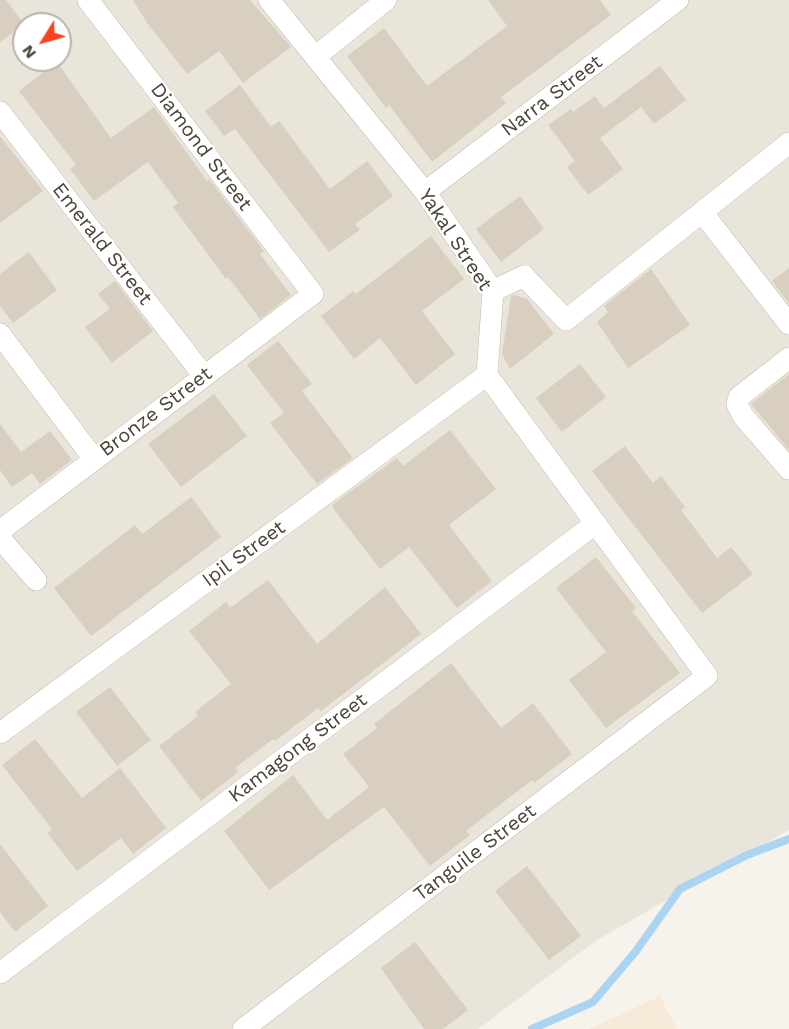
<!DOCTYPE html>
<style>
body{margin:0}
#map{position:relative;width:789px;height:1029px;overflow:hidden;background:#f6f3ec;font-family:"Work Sans",sans-serif}
canvas{display:block}
.north{position:absolute;left:12px;top:12px;width:60px;height:60px;box-sizing:border-box;background:#fff;border:2px solid #b7b4b0;border-radius:50%;rotate:233deg;font-size:16px;font-weight:700;line-height:24px;text-align:center;color:#4b4439}
.north::after{content:'';display:block;margin:auto;width:21px;height:27px;background:#fc3f1d;clip-path:polygon(50% 0,100% 100%,50% 72%,0 100%)}
</style>
<div id="map">
<canvas width="789" height="1029"></canvas>
<div class="north">N</div>
</div>
<script>
const g = document.querySelector('canvas').getContext('2d');
g.lineJoin = 'round';
function fillPath(path, color) { g.fillStyle = color; g.fill(path, 'evenodd'); }
const toPath = rows => new Path2D(rows.map(r => 'M' + r).join(''));
function stroke(path, color, width, dash) { g.strokeStyle = color; g.lineWidth = width; g.lineCap = dash ? 'butt' : 'round'; g.setLineDash(dash || []); g.stroke(path); }
function label(font, color, halo, rows, align = 'center') {
  g.font = font + ' "Work Sans",sans-serif'; g.lineWidth = 4.5; g.setLineDash([]); g.textBaseline = 'middle'; g.strokeStyle = halo; g.fillStyle = color; for (const [text, x, y, turn = 0] of rows) {
    g.save(); g.translate(x, y); g.rotate((+turn || 0) * Math.PI / 180); g.textAlign = isNaN(turn) ? turn : align; if (halo) g.strokeText(text, 0, 0); g.fillText(text, 0, 0); g.restore();
  }
}
fillPath(toPath([
 [0,0,789,0,789,830,597,940,478,1029,0,1029],
 [24,24,60,24,60,60,24,60]
]), '#eae5da');
fillPath(toPath([
 [660,996,677,1029,589,1029]
]), '#f7ead8');
stroke(toPath([
 [532,1029,593,1002,636,951,680,889,747,855,789,839]
]), '#a9d4f2', 8);
fillPath(toPath([
 [0,0,6,0,24,24,0,42],
 [133,0,250,0,291,47,243,83,219,51,187,74,147,23],
 [488,0,600,0,611,15,501,97,506,103,432,162,389,105,386,108,347,56,384,28,427,86,507,26],
 [57,62,111,138,154,107,207,181,209,179,264,251,260,254,291,295,260,319,228,277,226,279,173,207,178,203,148,162,94,201,70,169,76,165,19,91],
 [660,66,686,100,654,124,641,107,600,138,623,169,588,195,567,167,575,161,548,125,571,109,573,112,595,96,604,108],
 [240,85,271,127,279,121,330,189,367,161,393,196,355,224,360,230,329,252,235,129,224,136,205,111],
 [0,136,43,191,0,223],
 [520,196,544,229,501,262,476,229],
 [431,236,464,279,422,311,455,354,416,385,380,338,354,359,321,316,353,291,356,294],
 [29,252,57,290,13,323,0,306,0,274],
 [789,268,789,303,772,281],
 [651,269,690,325,628,368,597,322,608,312,604,306],
 [115,281,153,331,112,363,85,327,110,309,98,294],
 [514,295,527,299,554,334,510,369,502,354,511,296],
 [278,341,312,384,302,391,353,458,317,484,270,423,284,413,247,365],
 [580,364,606,397,562,432,536,398],
 [789,374,789,450,751,404],
 [214,394,247,436,181,487,148,444],
 [0,424,21,452,50,431,72,460,40,484,32,473,12,487,0,470],
 [450,430,496,489,449,525,492,581,457,608,409,547,380,569,333,508,333,504,397,458,403,466],
 [625,446,653,483,661,476,685,507,681,510,717,558,731,547,753,574,702,613,592,471],
 [191,497,221,537,91,636,54,588,135,525,142,534],
 [596,557,636,608,632,611,680,673,606,728,569,680,606,652,556,588],
 [268,580,317,644,385,587,421,634,321,711,318,708,275,741,273,739,235,768,238,772,201,801,159,746,198,716,195,712,231,684,189,631,226,602,230,608],
 [451,663,501,728,533,703,572,754,534,783,532,780,466,831,470,835,430,866,384,807,269,890,224,831,293,775,327,820,369,787,343,754,377,728,374,724],
 [110,687,151,740,117,766,76,712],
 [35,739,82,798,120,768,166,828,133,854,121,838,77,871,47,833,52,829,2,765],
 [0,844,48,906,15,932,0,912],
 [527,866,581,936,549,960,495,891],
 [415,942,468,1010,443,1029,424,1029,381,968]
]), '#d8cfc1');
const street = toPath([
 [315,57,386,0],
 [0,112,204,376],
 [425,192,678,0],
 [702,212,789,324],
 [493,291,524,276,566,320,789,143],
 [0,334,94,459],
 [789,358,739,397,737,404,743,416,789,469],
 [0,531,313,294,88,0],
 [0,538,36,580],
 [0,733,487,375],
 [0,973,596,523],
 [243,1029,707,676,487,375,493,291,425,192,269,0]
]);
stroke(street, '#c2bbae', 22);
stroke(street, '#fff', 21);
label('20px', '#4b4439', '#fff', [
 ["Narra Street",552,96,-37],
 ["Diamond Street",201,147,53],
 ["Yakal Street",455,240,57],
 ["Emerald Street",102,244,52],
 ["Bronze Street",156,412,-37],
 ["Ipil Street",244,554,-36],
 ["Kamagong Street",298,748,-37],
 ["Tanguile Street",475,853,-37]
]);
</script>
